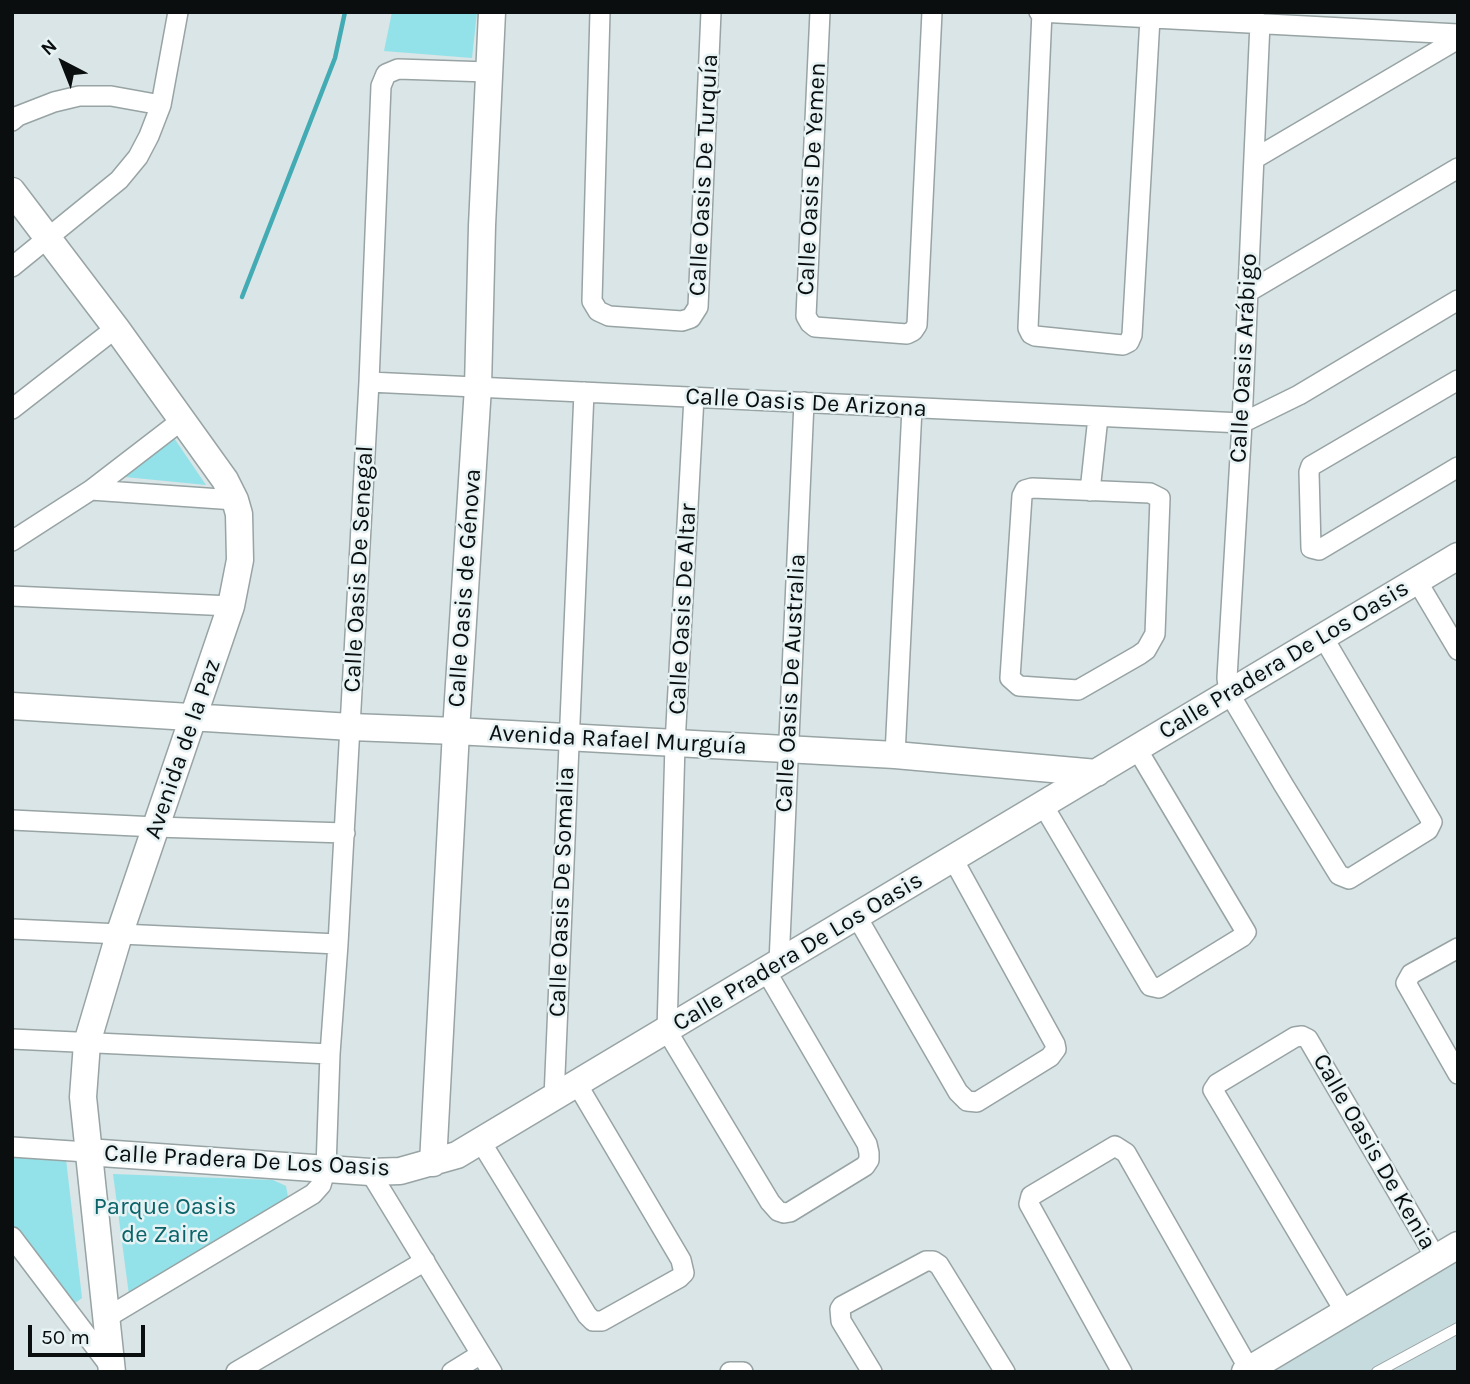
<!DOCTYPE html>
<meta charset="utf-8">
<style>
body{margin:0}
#map{position:relative;width:1470px;height:1384px;overflow:hidden;background:#d9e5e6;font-family:Karla,sans-serif}
canvas{display:block}
.frame{position:absolute;inset:0;border:14px solid #0a0e0e;pointer-events:none}
.north{position:absolute;left:28px;top:28px;width:70px;height:70px;-webkit-text-stroke:5px #e6f2f3;paint-order:stroke;rotate:318deg;font-size:19px;font-weight:700;line-height:28px;text-align:center;color:#0a0e0e}
.north::after{content:'';display:block;margin:auto;width:24px;height:32px;background:#0a0e0e;clip-path:polygon(50% 0,100% 100%,50% 72%,0 100%)}
.scale{position:absolute;left:28px;top:1325px;width:117px;height:32px;box-sizing:border-box;border:4px solid #0a0e0e;border-top:0;padding-left:9px;font-size:21px;line-height:24px;white-space:nowrap;color:#0a0e0e;-webkit-text-stroke:5px #e6f2f3;paint-order:stroke}
</style>
<div id="map">
<canvas width="1470" height="1384"></canvas>
<div class="frame"></div>
<div class="north">N</div>
<div class="scale">50 m</div>
</div>
<script>
const g = document.querySelector('canvas').getContext('2d');
g.lineJoin = 'round';
function fillPath(path, color) { g.fillStyle = color; g.fill(path, 'evenodd'); }
const toPath = rows => new Path2D(rows.map(r => 'M' + r).join(''));
function stroke(path, color, width, dash) { g.strokeStyle = color; g.lineWidth = width; g.lineCap = dash ? 'butt' : 'round'; g.setLineDash(dash || []); g.stroke(path); }
function label(font, color, halo, rows, align = 'center') {
  g.font = font + ' Karla,sans-serif'; g.lineWidth = 5; g.setLineDash([]); g.textBaseline = 'middle'; g.strokeStyle = halo; g.fillStyle = color; for (const [text, x, y, turn = 0] of rows) {
    g.save(); g.translate(x, y); g.rotate((+turn || 0) * Math.PI / 180); g.textAlign = isNaN(turn) ? turn : align; if (halo) g.strokeText(text, 0, 0); g.fillText(text, 0, 0); g.restore();
  }
}
fillPath(toPath([
 [1458,1261,1458,1372,1271,1372]
]), '#c5dbdd');
fillPath(toPath([
 [392,12,477,12,472,58,384,51],
 [172,435,206,485,125,477],
 [12,1156,66,1159,82,1298,71,1306,12,1224],
 [113,1174,273,1180,286,1186,288,1197,279,1206,129,1295]
]), '#93e2e9');
stroke(toPath([
 [242,297,335,58,345,12]
]), '#43abb4', 4.5);
const lane = toPath([
 [1377,1372,1458,1328]
]);
const street = toPath([
 [600,12,592,301,598,311,609,316,682,321,691,318,698,307,711,12],
 [820,12,806,316,810,323,815,327,907,334,913,331,917,325,932,12],
 [1039,12,1458,34],
 [1042,12,1028,328,1031,334,1035,336,1123,345,1129,342,1132,335,1150,18],
 [1260,23,1242,423,1227,678,1229,693,1283,784,1339,875,1349,879,1428,830,1432,822,1323,637],
 [12,121,18,116,54,102,79,96,111,96,161,105],
 [1254,159,1458,39],
 [12,267,119,180,138,157,149,136,161,105,178,12],
 [1248,292,1458,168],
 [1458,380,1311,466,1309,472,1311,548,1319,550,1458,467],
 [369,382,1242,423,1299,395,1458,300],
 [694,397,675,744,667,1031,770,1202,778,1211,784,1213,790,1212,865,1166,869,1160,869,1153,867,1144,766,971],
 [12,409,116,328],
 [1032,488,1150,493,1160,498,1155,634,1146,650,1139,655,1078,690,1019,686,1010,678,1022,496,1025,490,1032,488],
 [91,490,235,500],
 [1090,491,1098,417],
 [12,541,91,490,182,420],
 [1417,581,1458,650],
 [12,596,231,606],
 [895,755,912,408],
 [1043,805,1150,986,1159,988,1242,937,1246,932,1137,749],
 [12,820,156,827,345,833],
 [857,917,958,1092,967,1101,977,1102,1050,1057,1056,1049,1055,1044,953,859],
 [12,929,338,944],
 [1458,948,1411,974,1406,983,1458,1074],
 [779,963,804,402],
 [12,1039,330,1054],
 [554,1098,584,392],
 [481,1142,587,1315,593,1321,602,1321,679,1278,684,1273,681,1260,577,1084],
 [12,1147,87,1152],
 [370,1172,492,1372],
 [12,1237,112,1369],
 [1345,1312,1213,1090,1217,1084,1295,1037,1302,1036,1308,1039,1436,1258],
 [106,1318,313,1194,321,1185,326,1168,330,1054,338,944,369,382,381,86,386,74,398,69,488,72],
 [236,1372,425,1261],
 [452,1372,481,1354],
 [730,1372,743,1372],
 [872,1372,841,1321,840,1309,842,1306,926,1261,933,1261,939,1265,1005,1372],
 [1122,1372,1029,1204,1031,1196,1036,1193,1115,1146,1126,1153,1249,1369]
]);
const secondary = toPath([
 [12,191,116,328,225,480,235,500,239,514,240,560,231,606,119,935,87,1043,83,1097,112,1372],
 [12,706,351,727,456,731,895,755,1097,773],
 [87,1152,370,1172,400,1171,457,1155,1458,556],
 [433,1163,456,731,478,387,482,226,492,12],
 [1245,1372,1458,1245]
]);
stroke(lane, '#98a3a4', 12);
stroke(street, '#98a3a4', 22);
stroke(secondary, '#98a3a4', 29);
stroke(lane, '#fff', 10);
stroke(street, '#fff', 19);
stroke(secondary, '#fff', 26);
label('24px', '#0a0e0e', '#e6f2f3', [
 ["Calle Oasis De Turquía",704,175,-87],
 ["Calle Oasis De Yemen",812,179,-87],
 ["Calle Oasis Arábigo",1244,358,-87],
 ["Calle Oasis De Arizona",806,403,3],
 ["Calle Oasis De Senegal",359,569,-87],
 ["Calle Oasis de Génova",465,588,-86],
 ["Calle Oasis De Altar",683,609,-87],
 ["Calle Pradera De Los Oasis",1284,660,-31],
 ["Calle Oasis De Australia",791,683,-87],
 ["Avenida Rafael Murguía",618,740,3],
 ["Avenida de la Paz",183,749,-71],
 ["Calle Oasis De Somalia",562,892,-88],
 ["Calle Pradera De Los Oasis",798,952,-31],
 ["Calle Oasis De Kenia",1374,1152,60],
 ["Calle Pradera De Los Oasis",247,1161,3]
]);
label('24px', '#0a6369', '#e6f2f3', [
 ["Parque Oasis",165,1207],
 ["de Zaire",165,1235]
]);
</script>
